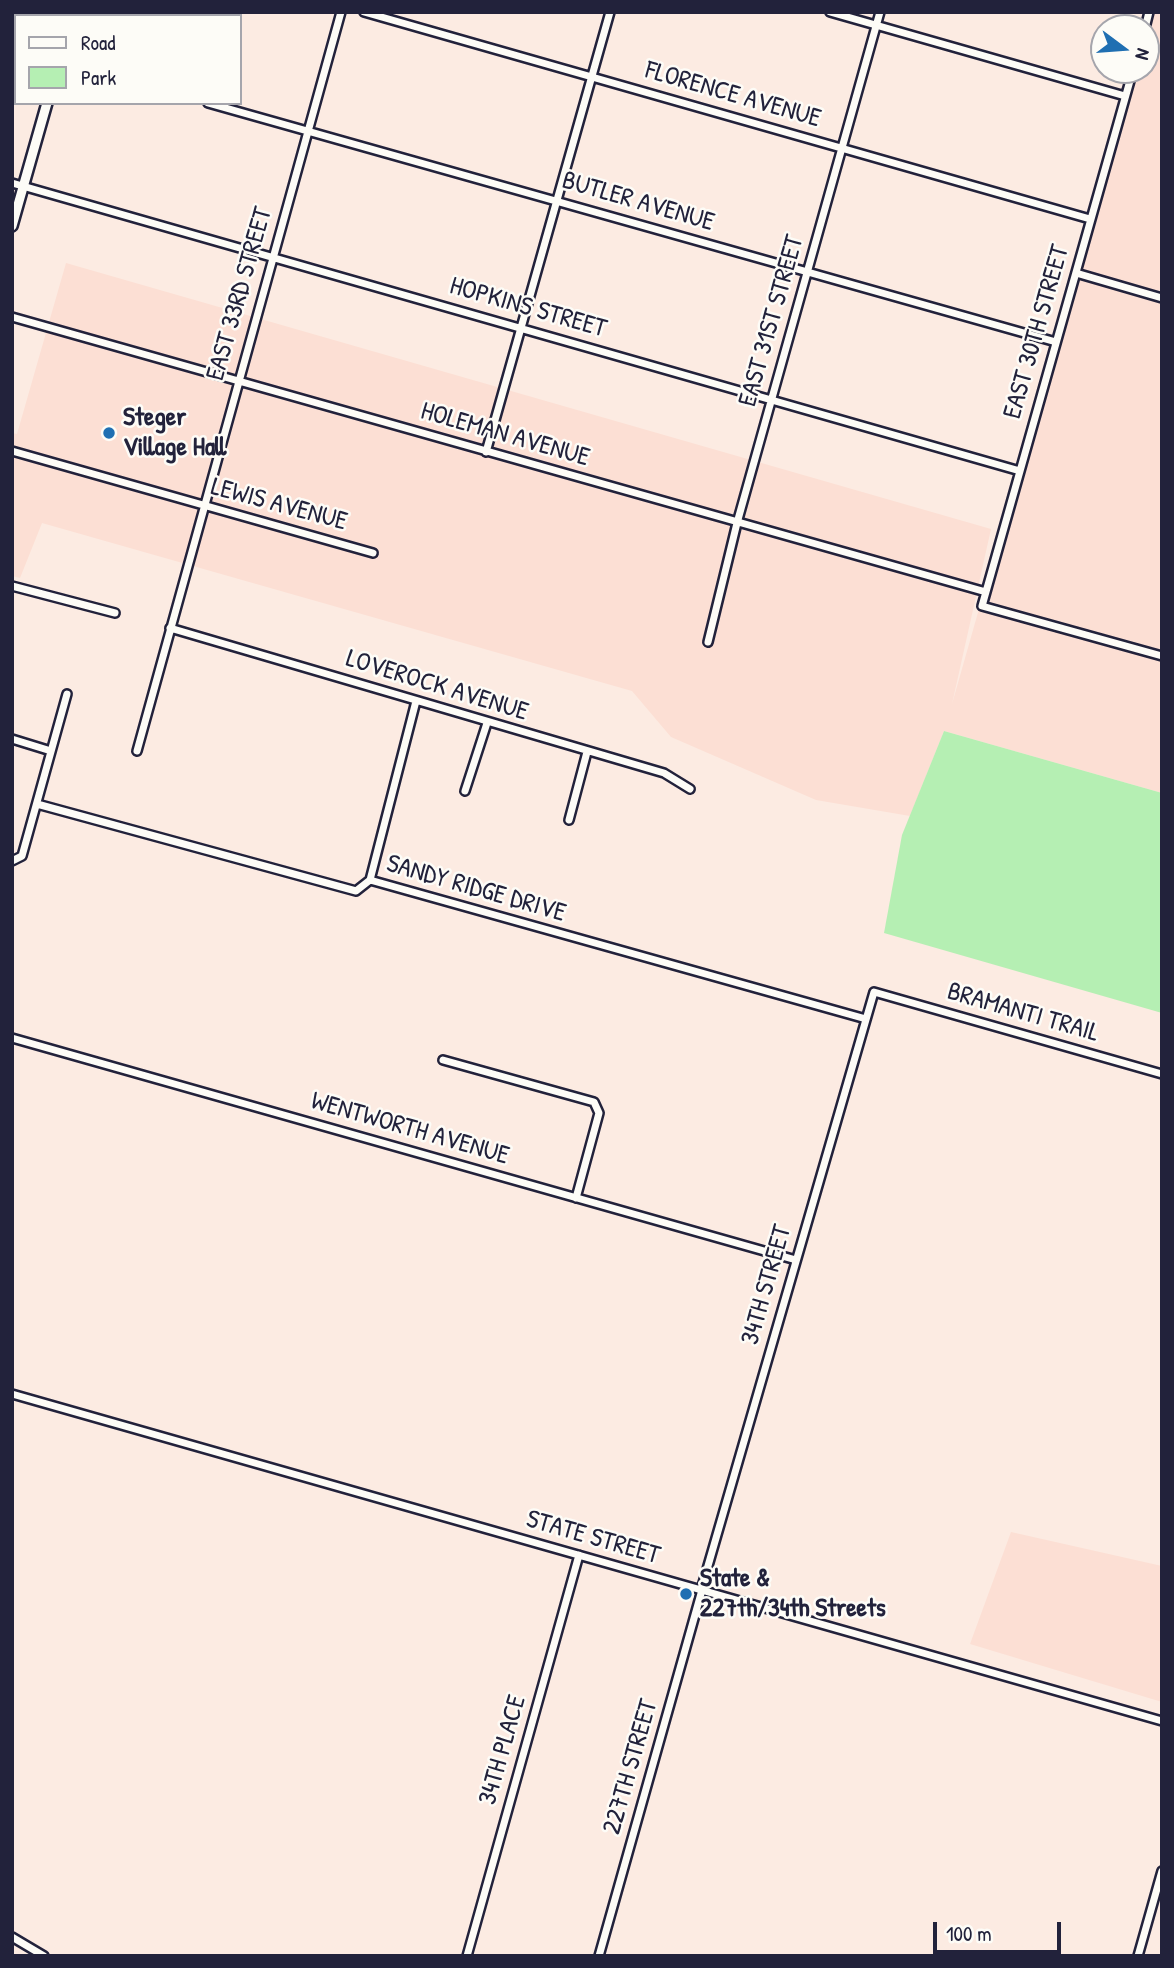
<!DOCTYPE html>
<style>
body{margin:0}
#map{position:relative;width:1174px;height:1968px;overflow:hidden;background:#fcebe2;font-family:"Patrick Hand",sans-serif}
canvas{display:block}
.frame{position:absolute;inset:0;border:14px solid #22223b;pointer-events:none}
.legend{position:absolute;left:14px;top:14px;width:228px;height:91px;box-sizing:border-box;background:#fdfcf7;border:2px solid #a5a5ac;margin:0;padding:9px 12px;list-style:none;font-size:21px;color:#22223b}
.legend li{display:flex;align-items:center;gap:14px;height:35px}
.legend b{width:35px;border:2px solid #a5a5ac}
.north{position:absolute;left:1090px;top:14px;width:70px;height:70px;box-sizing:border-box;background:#fdfcf7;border:2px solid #a5a5ac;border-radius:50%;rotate:106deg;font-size:19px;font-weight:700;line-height:28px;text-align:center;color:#22223b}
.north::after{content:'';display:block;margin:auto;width:24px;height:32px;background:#1f6fb2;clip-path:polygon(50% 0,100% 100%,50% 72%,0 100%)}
.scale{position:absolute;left:933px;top:1922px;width:128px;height:32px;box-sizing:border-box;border:4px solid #22223b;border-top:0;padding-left:9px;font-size:21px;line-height:24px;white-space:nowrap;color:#22223b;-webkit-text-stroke:5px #fdfcf7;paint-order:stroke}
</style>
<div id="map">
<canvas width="1174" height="1968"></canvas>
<div class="frame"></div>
<ul class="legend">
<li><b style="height:9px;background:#fdfcf7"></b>Road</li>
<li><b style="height:19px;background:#b5efb3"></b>Park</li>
</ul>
<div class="north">N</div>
<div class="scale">100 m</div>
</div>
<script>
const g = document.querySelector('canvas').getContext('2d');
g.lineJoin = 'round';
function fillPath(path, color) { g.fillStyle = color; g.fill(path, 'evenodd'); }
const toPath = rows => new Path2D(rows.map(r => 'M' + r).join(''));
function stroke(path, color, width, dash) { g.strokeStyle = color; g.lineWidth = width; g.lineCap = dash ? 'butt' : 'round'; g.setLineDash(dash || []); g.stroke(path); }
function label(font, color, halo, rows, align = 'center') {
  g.font = font + ' "Patrick Hand",sans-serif'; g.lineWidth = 5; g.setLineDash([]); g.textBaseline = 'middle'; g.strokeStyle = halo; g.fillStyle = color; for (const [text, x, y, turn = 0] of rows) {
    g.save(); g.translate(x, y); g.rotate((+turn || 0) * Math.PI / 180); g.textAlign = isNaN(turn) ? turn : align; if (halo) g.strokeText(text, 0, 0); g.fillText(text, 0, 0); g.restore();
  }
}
fillPath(toPath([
 [1148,12,1162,12,1162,793,944,731,910,816,816,800,671,737,632,691,42,523,20,578,12,576,12,433,17,434,66,263,991,529,952,704,1132,70,1146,70],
 [1011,1532,1162,1566,1162,1702,970,1644]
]), '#fcdfd4');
fillPath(toPath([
 [944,731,1162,793,1162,1013,884,933,902,835]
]), '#b5efb3');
const minor = toPath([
 [364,12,1090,219],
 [830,12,1125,96],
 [1145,28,1149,12],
 [12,48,16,49],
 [1133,70,982,606,1162,656],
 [208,103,1056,342],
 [12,183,1020,471],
 [1076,273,1162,298],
 [12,317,986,592],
 [12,451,373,553],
 [486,452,610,12],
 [12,586,115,613],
 [170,628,664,773,690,789],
 [708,642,737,523,880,12],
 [12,739,51,751],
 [137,751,341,12],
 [465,791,487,723],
 [37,804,356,891,370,880,866,1019],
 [569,820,587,752],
 [12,861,22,856,67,694],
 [370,880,416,701],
 [12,1038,796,1260],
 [443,1060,594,1102,599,1113,576,1198],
 [12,1394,1162,1721],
 [701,1590,874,992,1162,1074],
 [12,1937,44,1956],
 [467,1956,579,1555],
 [599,1956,702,1590],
 [1138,1956,1162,1871]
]);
const tertiary = toPath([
 [72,16,73,12],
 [12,226,47,103]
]);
stroke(minor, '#22223b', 12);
stroke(tertiary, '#22223b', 14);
stroke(minor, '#fdfcf7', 7);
stroke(tertiary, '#fdfcf7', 9);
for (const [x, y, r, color] of [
 [109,433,7,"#1f6fb2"],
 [686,1594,7,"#1f6fb2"]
]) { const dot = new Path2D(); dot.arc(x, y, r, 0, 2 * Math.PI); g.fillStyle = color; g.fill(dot); stroke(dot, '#fdfcf7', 2.5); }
label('26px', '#22223b', '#fdfcf7', [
 ["FLORENCE AVENUE",733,95,16],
 ["BUTLER AVENUE",638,202,16],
 ["EAST 33RD STREET",240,294,-74],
 ["HOPKINS STREET",528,308,16],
 ["EAST 31ST STREET",772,321,-74],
 ["EAST 30TH STREET",1037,332,-74],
 ["HOLEMAN AVENUE",505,435,16],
 ["LEWIS AVENUE",279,505,15],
 ["LOVEROCK AVENUE",437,686,17],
 ["SANDY RIDGE DRIVE",476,889,16],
 ["BRAMANTI TRAIL",1023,1013,16],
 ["WENTWORTH AVENUE",410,1129,16],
 ["34TH STREET",767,1285,-74],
 ["STATE STREET",593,1538,16],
 ["34TH PLACE",503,1750,-74],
 ["227TH STREET",631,1767,-74]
]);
label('bold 26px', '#22223b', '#fdfcf7', [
 ["Steger",123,418],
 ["Village Hall",123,448],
 ["State &",700,1579],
 ["227th/34th Streets",700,1609]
], 'left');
</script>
